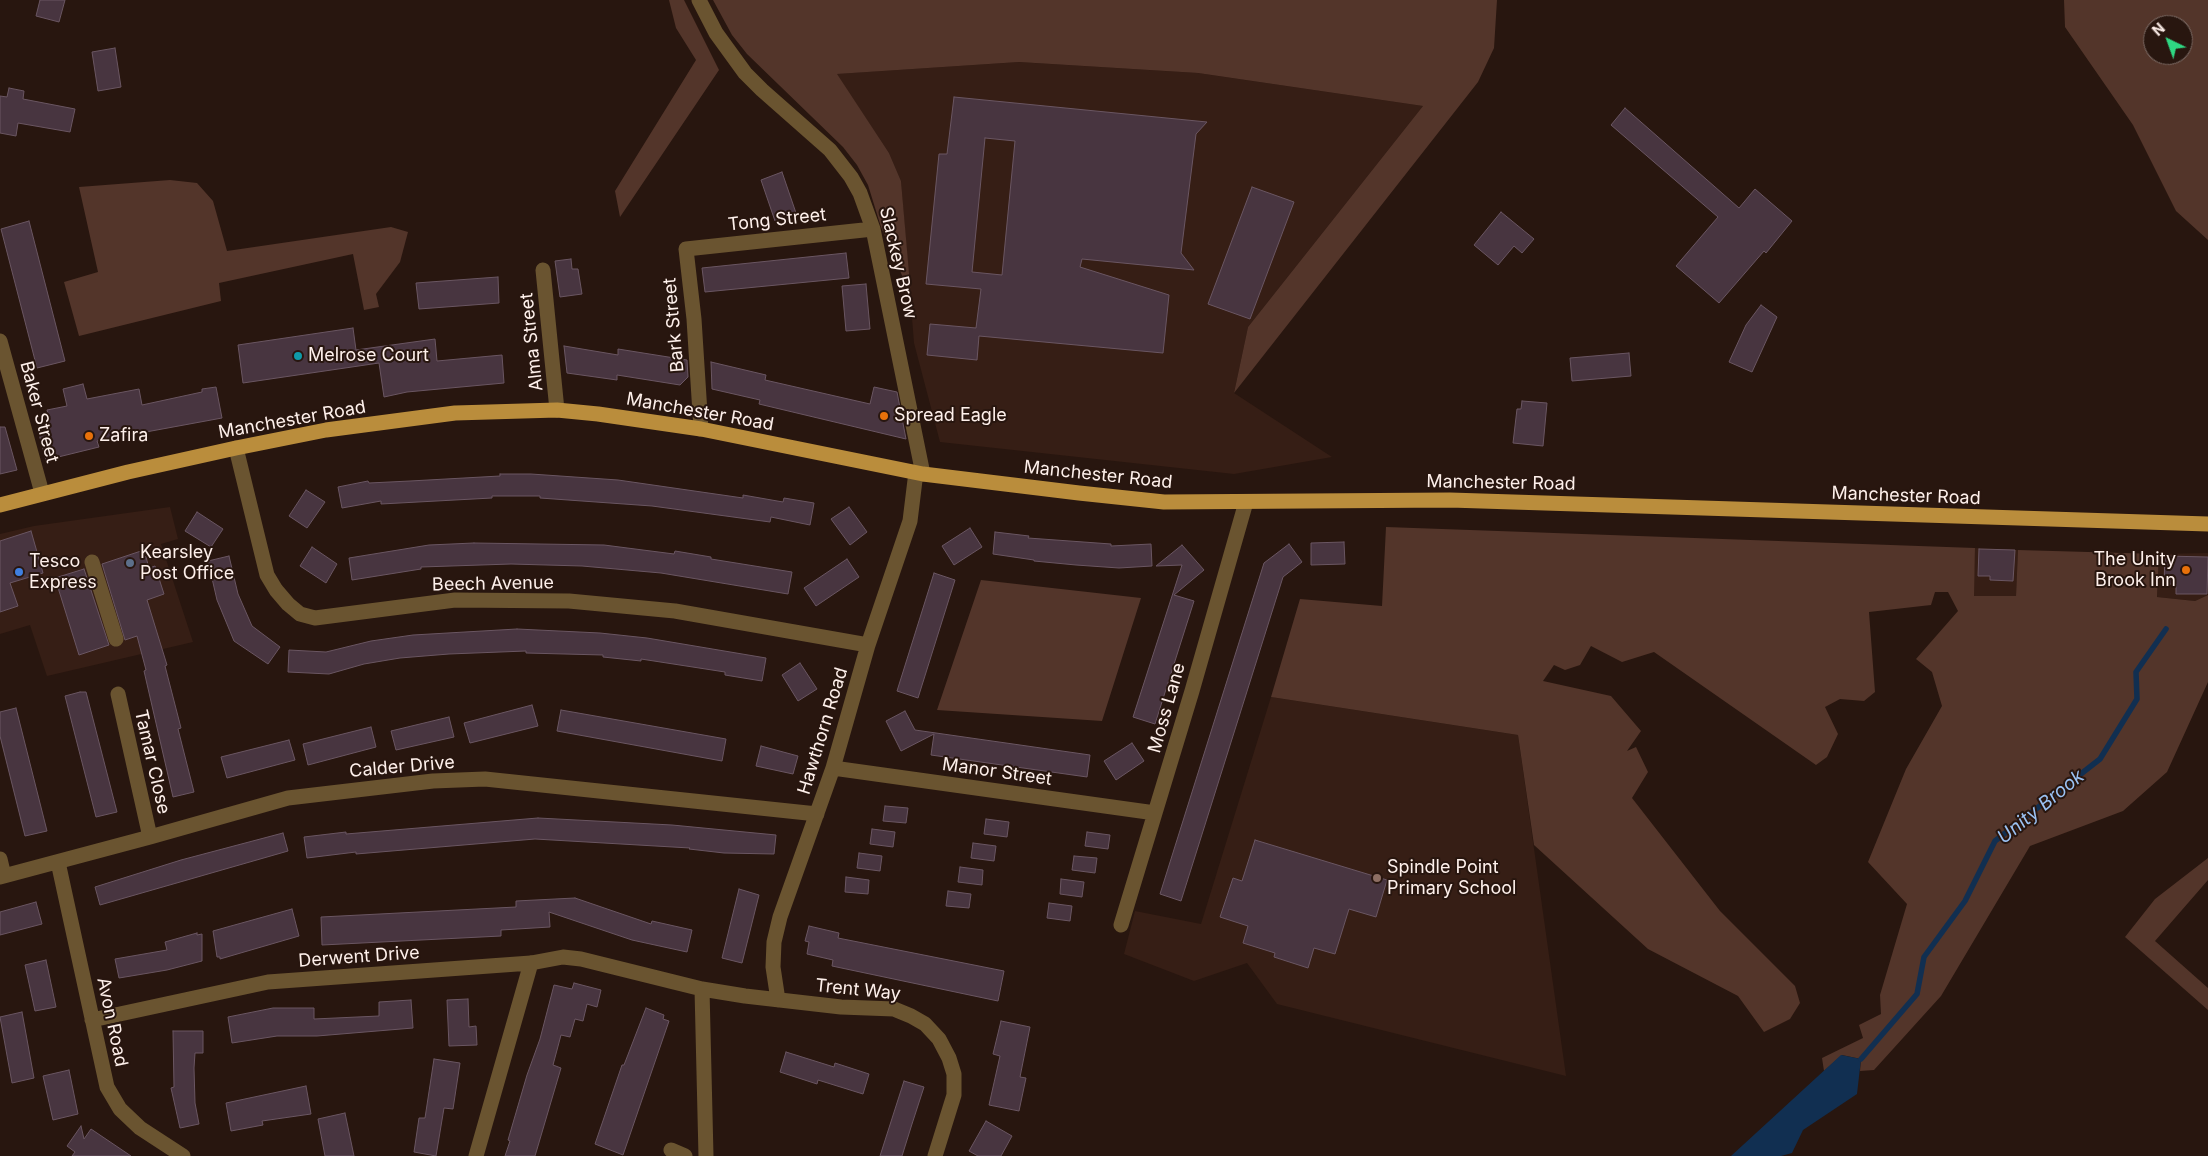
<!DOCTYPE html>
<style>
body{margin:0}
#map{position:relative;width:2208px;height:1156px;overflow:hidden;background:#28160f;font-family:Inter,sans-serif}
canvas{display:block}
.north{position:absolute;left:2143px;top:15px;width:50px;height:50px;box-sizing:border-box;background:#28160f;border:1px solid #7e6d67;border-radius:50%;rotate:318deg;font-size:14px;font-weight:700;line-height:20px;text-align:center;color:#fef0eb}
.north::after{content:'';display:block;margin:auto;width:18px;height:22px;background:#2fd883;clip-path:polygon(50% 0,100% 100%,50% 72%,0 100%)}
</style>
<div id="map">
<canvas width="2208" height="1156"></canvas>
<div class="north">N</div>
</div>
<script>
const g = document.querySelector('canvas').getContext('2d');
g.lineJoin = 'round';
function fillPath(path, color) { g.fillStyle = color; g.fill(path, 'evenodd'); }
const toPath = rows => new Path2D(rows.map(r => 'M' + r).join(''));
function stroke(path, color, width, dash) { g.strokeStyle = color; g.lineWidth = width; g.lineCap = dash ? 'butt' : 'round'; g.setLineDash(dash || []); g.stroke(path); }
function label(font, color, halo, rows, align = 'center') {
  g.font = font + ' Inter,sans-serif'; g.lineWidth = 4; g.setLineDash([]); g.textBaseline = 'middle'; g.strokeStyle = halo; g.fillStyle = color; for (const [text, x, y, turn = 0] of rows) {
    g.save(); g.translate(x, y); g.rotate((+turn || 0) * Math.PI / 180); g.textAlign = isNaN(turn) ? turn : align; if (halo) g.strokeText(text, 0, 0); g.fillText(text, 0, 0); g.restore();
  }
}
fillPath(toPath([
 [1019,62,1198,73,1423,106,1248,327,1234,393,1332,457,1234,474,940,442,914,343,901,181,889,153,836,74],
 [170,507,178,539,161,544,193,642,47,676,30,625,0,634,0,534,34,526],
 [1975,548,2018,550,2016,597,1973,596],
 [2208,553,2208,595,2195,601,2157,597,2159,554],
 [1271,697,1518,735,1566,1076,1277,1004,1247,963,1194,981,1124,954,1135,911,1201,924]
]), '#361e15');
fillPath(toPath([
 [669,0,684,0,719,70,620,217,615,191,696,60,676,28],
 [713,0,1497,0,1494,48,1478,82,1234,393,1248,327,1423,106,1198,73,1019,62,837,74,889,153,901,181,911,296,881,227,868,185,857,165,843,147,747,54,732,35],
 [2064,0,2208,0,2208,240,2176,211,2133,125,2065,27],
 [2153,25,2183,25,2183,55,2153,55],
 [170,180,197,183,213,201,227,251,391,227,408,232,400,262,376,294,379,307,364,310,353,254,219,283,221,301,79,336,64,282,98,272,79,187],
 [1386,527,1975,548,1974,596,2016,596,2018,550,2159,554,2157,597,2195,601,2208,595,2208,682,2167,772,2123,811,2030,846,1941,996,1874,1070,1860,1071,1861,1059,1842,1055,1824,1071,1822,1058,1863,1038,1859,1025,1881,1014,1880,995,1907,904,1868,862,1906,769,1942,706,1932,672,1916,659,1958,611,1948,592,1935,592,1931,605,1869,612,1875,692,1864,701,1840,699,1825,707,1838,734,1827,757,1816,765,1654,652,1622,662,1591,646,1580,665,1565,670,1554,665,1543,681,1611,696,1641,731,1627,751,1636,747,1648,772,1632,798,1720,911,1795,986,1800,1003,1790,1019,1764,1032,1738,996,1648,949,1534,845,1518,735,1271,697,1300,599,1382,606],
 [981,580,1141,598,1102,721,937,710],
 [2208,858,2208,880,2155,941,2208,988,2208,1010,2125,937,2155,899]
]), '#53352a');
fillPath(toPath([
 [1841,1055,1861,1059,1857,1094,1803,1130,1792,1153,1781,1156,1731,1156]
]), '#112f51');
stroke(toPath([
 [1861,1059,1917,994,1924,957,1965,901,1995,841,2100,759,2137,699,2136,672,2166,629]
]), '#112f51', 5.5);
const building = toPath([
 [40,0,65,0,59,22,36,16,40,0],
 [115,48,121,87,98,91,92,52,115,48],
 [9,88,24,91,23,99,75,109,70,132,18,123,16,136,0,133,0,96,7,97,9,88],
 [954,97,1207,122,1196,134,1181,253,1194,270,1082,259,1080,267,1169,295,1163,353,979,336,977,360,927,355,930,324,976,328,981,289,926,284,939,154,947,154,954,97],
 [985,138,1015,141,1002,275,972,272,985,138],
 [1625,108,1739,208,1755,189,1792,221,1766,253,1764,251,1719,303,1676,266,1718,217,1611,125,1625,108],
 [782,172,796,213,775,221,761,180,782,172],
 [1252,187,1294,202,1250,319,1208,304,1252,187],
 [1501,212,1534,239,1522,253,1514,246,1498,265,1474,245,1501,212],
 [29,221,65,361,37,368,1,229,29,221],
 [846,253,849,278,705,292,702,268,846,253],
 [571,259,572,269,578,269,582,294,560,297,555,261,571,259],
 [498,277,499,303,419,309,416,283,498,277],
 [866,284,870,329,846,331,842,286,866,284],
 [1761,305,1777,317,1752,372,1729,362,1746,325,1761,305],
 [353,328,356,350,435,339,437,361,502,355,504,383,407,392,384,397,379,363,243,383,238,345,353,328],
 [564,346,618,355,618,349,687,360,688,377,680,385,617,375,617,380,567,373,564,346],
 [1629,353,1631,376,1572,381,1570,358,1629,353],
 [711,362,766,375,765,380,870,404,874,387,897,392,906,439,759,404,760,400,712,389,711,362],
 [83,384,87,399,139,389,142,405,202,392,202,389,216,387,222,418,97,441,99,447,46,460,39,434,46,432,43,423,50,421,47,410,67,406,63,389,83,384],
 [1522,401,1547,403,1543,446,1513,443,1517,409,1521,409,1522,401],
 [0,427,5,427,17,470,0,474,0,427],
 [500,474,531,474,618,480,743,498,743,495,783,502,784,498,814,503,810,525,771,517,770,522,652,506,540,498,540,496,492,496,492,498,381,504,381,501,342,508,338,487,368,481,369,483,410,481,500,476,500,474],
 [306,490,325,502,307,528,289,516,306,490],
 [849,507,867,532,850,545,831,519,849,507],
 [197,512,223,529,211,547,185,531,197,512],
 [970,528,982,547,954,565,942,546,970,528],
 [31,531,43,573,10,583,18,606,0,612,0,541,31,531],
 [995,532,1029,536,1028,538,1111,544,1111,546,1151,544,1152,566,1119,568,1076,565,1034,561,1034,560,993,554,995,532],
 [1344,542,1345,564,1311,565,1311,543,1344,542],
 [474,543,604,545,674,554,675,551,711,557,711,559,792,572,788,594,661,573,582,566,511,564,421,567,421,569,352,580,349,558,429,545,474,543],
 [1289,544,1302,562,1283,577,1181,901,1160,894,1264,563,1289,544],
 [1182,545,1204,570,1174,595,1194,601,1155,724,1133,717,1182,565,1156,566,1182,545],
 [312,547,337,564,326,583,300,566,312,547],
 [1979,549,2015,550,2013,581,1990,580,1990,576,1978,576,1979,549],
 [144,550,149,568,155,566,164,594,147,600,167,665,165,666,181,728,178,729,194,792,173,797,144,671,146,670,137,636,125,640,102,564,144,550],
 [229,556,238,594,252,626,280,647,268,664,234,641,217,600,208,561,229,556],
 [2165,556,2208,557,2207,594,2176,594,2176,584,2164,584,2165,556],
 [847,559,859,577,816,606,804,588,847,559],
 [84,569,109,645,79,655,55,578,84,569],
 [934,573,955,580,918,698,897,691,934,573],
 [517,629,600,633,647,638,766,658,762,681,725,675,725,672,641,659,641,661,603,657,603,655,526,653,526,651,449,654,400,658,364,664,329,674,288,672,289,650,326,652,371,641,413,635,517,629],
 [800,663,817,689,798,701,782,675,800,663],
 [80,692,86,692,117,812,96,817,65,696,80,692],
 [532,705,538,726,470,743,464,723,532,705],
 [16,708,47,831,25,836,0,736,0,712,16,708],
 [561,710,726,739,722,761,557,731,561,710],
 [905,711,915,730,1090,755,1087,777,931,755,934,734,901,751,886,721,905,711],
 [449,717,454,737,396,750,391,731,449,717],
 [371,727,376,747,308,765,303,744,371,727],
 [289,740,295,760,227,778,221,757,289,740],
 [1132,743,1144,761,1116,780,1104,761,1132,743],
 [761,746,798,756,793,774,756,766,761,746],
 [885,806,908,808,906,823,883,821,885,806],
 [538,818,672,825,776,835,774,854,724,853,689,849,690,848,535,839,356,854,356,852,307,858,304,837,346,832,346,834,538,818],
 [986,819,1009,822,1007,837,984,834,986,819],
 [872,829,895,832,893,847,870,844,872,829],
 [1087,832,1110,835,1108,849,1085,846,1087,832],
 [283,833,288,851,100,905,95,887,181,860,283,833],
 [1255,840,1387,880,1376,917,1349,909,1335,954,1314,948,1308,968,1274,957,1275,953,1243,943,1248,926,1220,917,1233,878,1242,881,1255,840],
 [973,843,996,846,994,861,971,858,973,843],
 [859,853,882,856,880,871,857,868,859,853],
 [1074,856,1097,858,1095,873,1072,870,1074,856],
 [960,867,983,870,982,885,958,882,960,867],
 [846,877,869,880,868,894,845,892,846,877],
 [1061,879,1084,882,1082,897,1060,894,1061,879],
 [739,889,759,895,742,963,722,958,739,889],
 [948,891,971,894,969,908,946,906,948,891],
 [575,898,651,924,652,921,692,930,687,952,632,940,549,912,550,927,501,930,501,936,322,945,321,917,516,907,516,901,575,898],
 [36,902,42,924,0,935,0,912,36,902],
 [1049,903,1072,906,1070,921,1047,918,1049,903],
 [292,909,299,936,220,959,220,957,217,957,213,931,292,909],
 [809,926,839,933,838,938,1004,971,998,1001,832,966,833,960,807,954,809,942,805,941,809,926],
 [197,933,197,935,202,934,202,961,167,970,119,978,115,959,167,950,165,942,197,933],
 [46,960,56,1007,35,1011,25,965,46,960],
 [574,983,601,990,597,1007,587,1004,583,1021,575,1019,570,1037,561,1035,553,1065,561,1068,535,1156,505,1156,510,1141,508,1140,527,1075,540,1039,554,985,572,989,574,983],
 [468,999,469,1027,476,1026,477,1045,449,1046,447,1000,468,999],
 [411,1000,413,1028,317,1036,277,1036,232,1043,228,1017,273,1008,314,1008,314,1019,379,1016,379,1002,411,1000],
 [646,1008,664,1015,663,1019,669,1021,623,1155,595,1144,622,1065,624,1065,646,1008],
 [22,1012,34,1078,12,1083,0,1017,22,1012],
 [1001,1021,1030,1027,1020,1077,1026,1078,1019,1111,989,1105,1000,1056,993,1054,1001,1021],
 [173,1031,203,1031,203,1053,195,1053,194,1068,195,1103,199,1124,180,1128,171,1088,174,1087,173,1031],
 [786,1052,834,1067,835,1063,869,1074,863,1094,818,1080,817,1084,780,1072,786,1052],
 [434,1059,460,1063,453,1109,444,1108,436,1156,414,1152,419,1118,425,1118,434,1059],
 [69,1070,78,1114,53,1120,43,1076,69,1070],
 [904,1081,924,1087,912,1124,902,1156,880,1156,904,1081],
 [306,1086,311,1114,262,1121,263,1125,231,1131,226,1103,306,1086],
 [345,1113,354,1156,325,1156,318,1119,345,1113],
 [986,1121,1012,1136,1001,1156,978,1156,969,1151,986,1121],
 [81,1126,84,1139,91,1129,131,1156,72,1156,75,1152,67,1146,81,1126]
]);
fillPath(building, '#483540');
stroke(building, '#6a5662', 1);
stroke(toPath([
 [699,0,716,33,745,73,762,90,830,150,851,177,860,193,873,229,923,474],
 [543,270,557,410],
 [0,341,42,493],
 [701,429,694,319,686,249,873,229],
 [236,448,267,575,276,590,288,604,300,614,315,618,455,600,569,601,675,611,868,645],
 [92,562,116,639],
 [118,694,150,837],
 [833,768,1155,813],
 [0,859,4,876],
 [58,862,107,1087,120,1109,140,1128,183,1156],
 [0,877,150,837,288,798,433,781,485,779,817,814],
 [1121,925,1192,691,1246,502],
 [702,989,706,1156],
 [778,1000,773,967,774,942,780,917,833,768,868,645,910,521,916,472],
 [92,1020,268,982,531,963,563,957,581,959,702,989,745,996,841,1007,894,1009,911,1016,925,1024,939,1039,949,1058,954,1074,954,1095,935,1156],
 [671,1150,685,1156],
 [476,1156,531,963]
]), '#6a5430', 15);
stroke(toPath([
 [0,505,128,472,236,448,326,430,455,413,557,410,598,414,701,429,923,474,1079,493,1164,502,1450,500,2208,524]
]), '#ba8d3c', 15);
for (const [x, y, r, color] of [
 [298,356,5,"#0f9aa8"],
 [884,416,5,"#e8710a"],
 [89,436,5,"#e8710a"],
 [130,563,5,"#5c6f8a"],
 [2186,570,5,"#e8710a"],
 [19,572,5,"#3f7fe0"],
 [1377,878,5,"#8d6e63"]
]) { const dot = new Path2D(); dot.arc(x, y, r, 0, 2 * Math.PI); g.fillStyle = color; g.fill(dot); stroke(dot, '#28160f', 2); }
label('18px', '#fef0eb', '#28160f', [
 ["Tong Street",777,220,-6],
 ["Slackey Brow",898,263,77],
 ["Bark Street",674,325,-95],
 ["Alma Street",532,342,-96],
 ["Baker Street",39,412,75],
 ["Manchester Road",700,412,10],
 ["Manchester Road",292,420,-10],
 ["Manchester Road",1098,475,6],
 ["Manchester Road",1501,483,1],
 ["Manchester Road",1906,496,2],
 ["Beech Avenue",493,584,-1],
 ["Moss Lane",1167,708,-74],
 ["Hawthorn Road",823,731,-73],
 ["Tamar Close",152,762,77],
 ["Calder Drive",402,767,-5],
 ["Manor Street",997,772,8],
 ["Derwent Drive",359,957,-4],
 ["Trent Way",858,990,6],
 ["Avon Road",112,1022,78]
]);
label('18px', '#fef0eb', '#28160f', [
 ["Melrose Court",308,356],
 ["Spread Eagle",894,416],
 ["Zafira",99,436],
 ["Kearsley",140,553],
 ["Post Office",140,574],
 ["The Unity",2176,560,"right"],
 ["Brook Inn",2176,581,"right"],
 ["Tesco",29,562],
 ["Express",29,583],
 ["Spindle Point",1387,868],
 ["Primary School",1387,889]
], 'left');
label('italic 19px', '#9bc2f3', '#28160f', [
 ["Unity Brook",2041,807,-39]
]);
</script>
